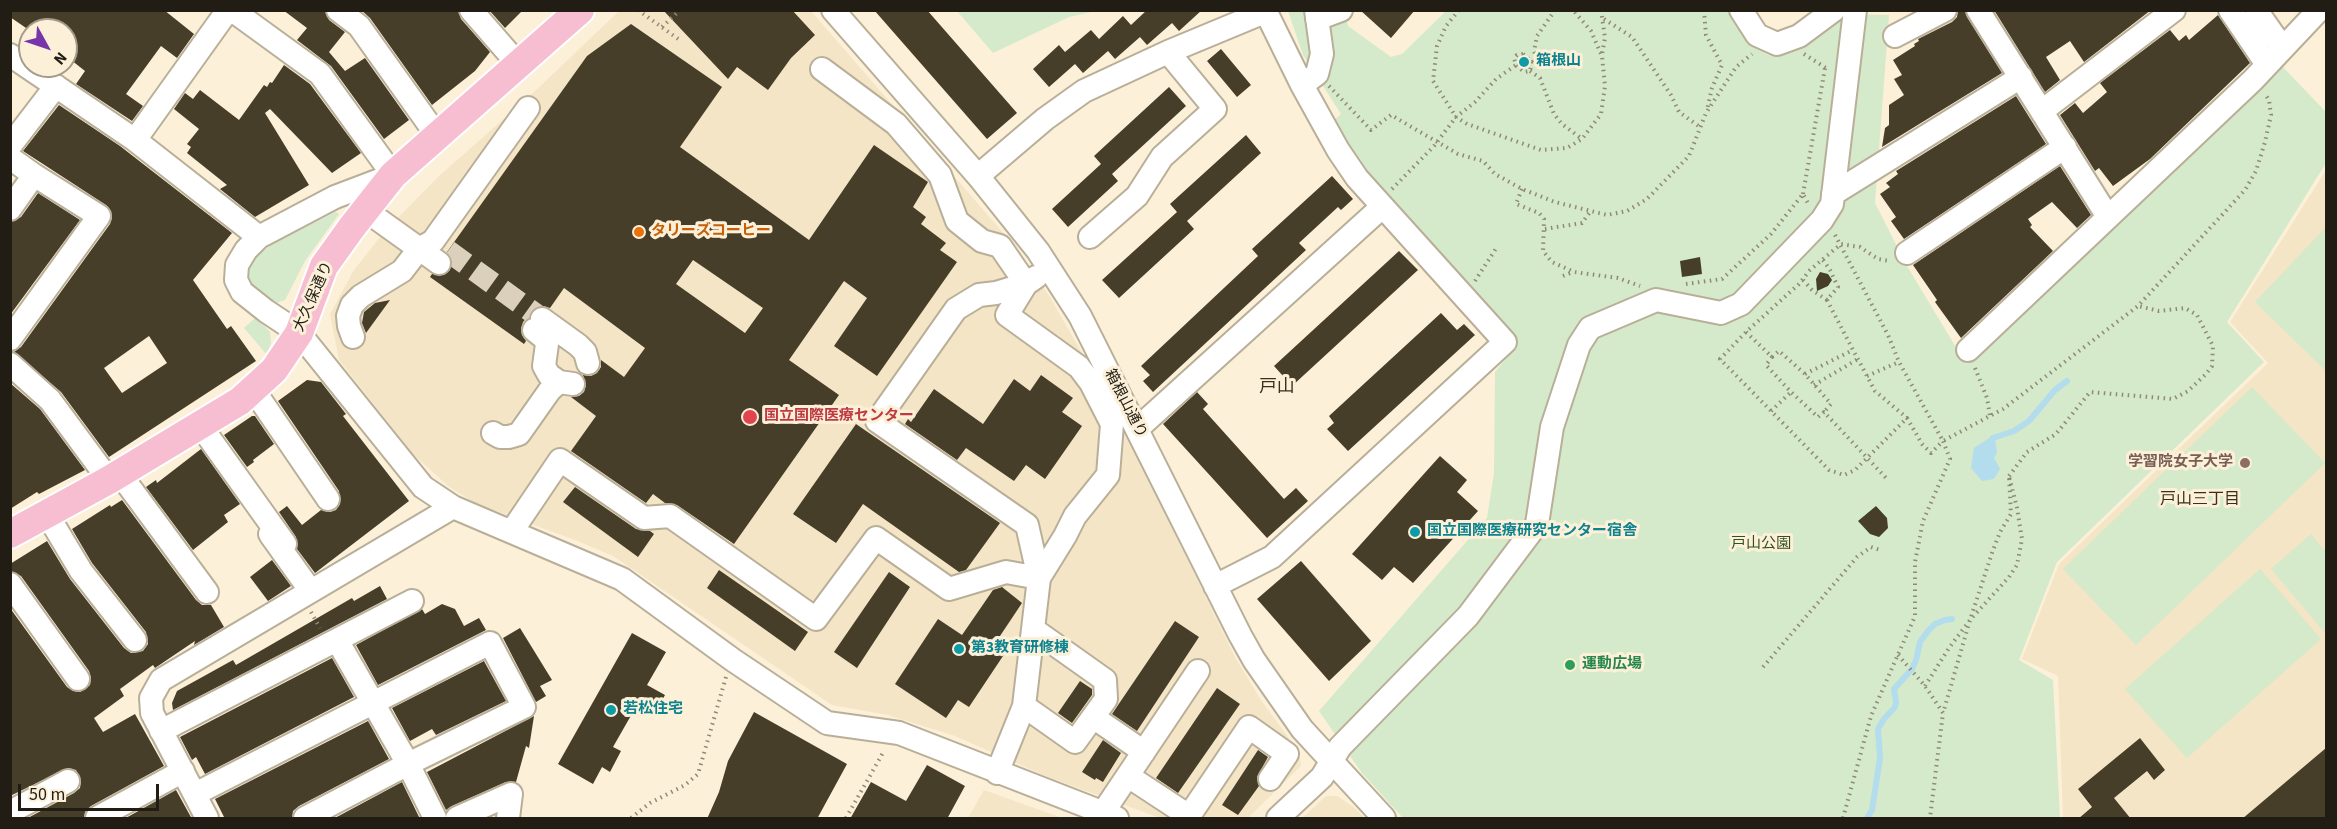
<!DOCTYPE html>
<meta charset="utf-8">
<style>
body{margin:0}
#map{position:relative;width:2337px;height:829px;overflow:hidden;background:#fcf0d8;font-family:"Source Sans 3",sans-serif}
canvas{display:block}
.frame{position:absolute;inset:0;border:12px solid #211d14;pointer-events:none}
.north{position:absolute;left:18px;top:18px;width:60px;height:60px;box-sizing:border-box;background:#fcf0d8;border:2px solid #a49c8a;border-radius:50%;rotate:130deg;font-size:16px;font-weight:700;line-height:24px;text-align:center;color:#211d14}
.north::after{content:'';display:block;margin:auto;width:21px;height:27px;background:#7636aa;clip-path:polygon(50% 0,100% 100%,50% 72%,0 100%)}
.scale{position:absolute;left:18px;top:784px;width:141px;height:27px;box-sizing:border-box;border:3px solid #211d14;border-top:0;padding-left:8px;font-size:18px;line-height:21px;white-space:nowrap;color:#211d14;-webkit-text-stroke:4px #fcf0d8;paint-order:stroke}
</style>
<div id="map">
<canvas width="2337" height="829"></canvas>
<div class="frame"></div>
<div class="north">N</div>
<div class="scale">50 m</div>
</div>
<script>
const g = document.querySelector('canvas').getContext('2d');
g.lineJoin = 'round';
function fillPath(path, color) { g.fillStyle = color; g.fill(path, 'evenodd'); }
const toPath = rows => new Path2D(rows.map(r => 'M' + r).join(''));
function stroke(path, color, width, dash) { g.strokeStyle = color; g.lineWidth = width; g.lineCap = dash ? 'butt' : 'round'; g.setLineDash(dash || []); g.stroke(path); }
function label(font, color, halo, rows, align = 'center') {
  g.font = font + ' "Source Sans 3","Noto Sans JP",sans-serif'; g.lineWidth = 6; g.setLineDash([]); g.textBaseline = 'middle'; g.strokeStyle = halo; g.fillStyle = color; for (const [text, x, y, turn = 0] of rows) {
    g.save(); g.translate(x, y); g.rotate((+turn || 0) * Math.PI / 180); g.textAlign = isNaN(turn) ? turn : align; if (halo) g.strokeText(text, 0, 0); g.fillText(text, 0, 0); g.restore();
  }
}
fillPath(toPath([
 [619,11,811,11,1018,250,1048,294,1107,396,1236,659,1261,700,1299,752,1301,766,1248,818,1160,818,1048,777,955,736,888,715,832,705,613,556,580,542,475,503,448,486,413,454,339,360,330,314,354,270,384,232,439,176,533,93],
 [2326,170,2326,818,2063,818,2058,676,2022,659,2059,564,2268,363,2230,322],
 [984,790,1062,818,968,818],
 [1326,796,1337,796,1355,808,1364,818,1302,818]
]), '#f4e5c6');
fillPath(toPath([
 [957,11,1096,11,1069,17,993,53],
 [1288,11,1344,11,1348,26,1391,57,1402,54,1446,11,1728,11,1748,40,1759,50,1769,55,1781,56,1798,50,1844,14,1889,15,1875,203,1907,266,1966,364,2281,65,2326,112,2326,163,2227,322,2264,362,2057,562,2019,660,2053,680,2060,818,1403,818,1362,773,1319,711,1487,518,1494,473,1495,372,1513,349,1364,172,1332,122,1341,114,1303,55],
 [336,212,339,214,305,261,285,300,273,304,249,282,247,269,257,256,275,242],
 [2326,227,2326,371,2255,302],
 [256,317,270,332,271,343,267,355,244,328],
 [2252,387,2325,463,2136,645,2063,569],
 [2311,534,2326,552,2326,634,2271,569],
 [2260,569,2321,639,2187,758,2125,689]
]), '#d4eaca');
fillPath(toPath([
 [1991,437,1995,439,1997,453,1994,458,2000,469,1994,479,1982,481,1971,468,1974,448]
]), '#b3dded');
stroke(toPath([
 [1993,438,2014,431,2029,421,2055,390,2067,381],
 [1867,818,1872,810,1880,758,1878,729,1884,719,1895,707,1896,702,1894,689,1912,669,1916,660,1920,642,1928,631,1935,624,1945,620,1952,619]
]), '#b3dded', 6);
fillPath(toPath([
 [10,10,164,10,194,34,177,58,161,46,126,94,143,106,132,121,76,84,85,71,66,56,66,30,29,30,10,17],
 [283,10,325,10,329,20,345,32,329,52,345,71,365,58,409,120,384,139,331,66,297,40,307,28],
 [361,10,458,10,461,19,490,52,475,71,432,105,370,18],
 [489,10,523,10,505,28],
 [663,10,792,10,815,35,791,58,768,90,737,67,728,79],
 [874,10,927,10,1017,113,987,139],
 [1147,10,1202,10,1179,31,1172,23,1147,45,1140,37,1115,59,1108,51,1083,73,1075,64,1049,87,1033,69,1059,45,1065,52,1091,30,1099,39,1123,16,1131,25],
 [1360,10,1415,10,1391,38],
 [1958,10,1965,10,1967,17,2002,73,1882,147,1885,128,1889,125,1889,105,1904,95,1894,79,1902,75,1893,60,1915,46,1914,44,1919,41,1918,39,1952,22,1957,17],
 [1994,10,2151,10,2084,62,2070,41,2046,57,2060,80,2045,92],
 [2218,15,2250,63,2150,159,2113,186,2099,168,2095,171,2060,115,2075,103,2083,113,2107,92,2100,83,2170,30,2179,41,2186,35,2189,40],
 [631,24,722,87,680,147,809,240,874,145,928,182,913,207,926,217,921,224,946,243,940,250,957,262,877,376,834,346,867,298,844,281,789,360,839,395,734,544,677,505,665,503,653,494,646,503,571,451,596,416,571,397,579,396,584,392,586,385,583,375,591,376,597,373,601,367,601,360,624,377,645,348,564,288,550,308,543,306,536,307,523,322,521,329,522,335,526,341,524,344,430,277,432,274,444,275,450,270,451,258,447,252,587,56],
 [693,260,763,308,745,333,676,284],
 [1221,49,1251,85,1237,97,1207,61],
 [284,65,310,84,361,153,332,173,270,109,265,113,309,185,255,217,220,189,227,185,187,153,191,147,187,144,199,129,174,109,185,93,193,99,200,90,239,120,264,85,267,87,270,82,272,83],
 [1169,87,1186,106,1112,174,1118,181,1068,227,1052,209,1101,164,1094,156],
 [2016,96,2046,144,1904,239,1891,221,1896,217,1880,194,1890,187,1886,183,1898,174,1896,171],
 [59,105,120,146,232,233,193,280,227,329,231,326,256,361,109,457,61,392,14,352,21,347,110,224,112,218,111,211,106,205,23,151],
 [149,336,167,363,122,393,104,368],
 [1246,135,1261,153,1187,221,1194,229,1119,298,1102,280,1177,212,1170,204],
 [2060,166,2091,215,2077,228,2052,202,2028,219,2032,225,2030,227,2053,251,1961,338,1935,302,1937,300,1913,265],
 [1332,176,1353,199,1341,210,1338,207,1299,243,1306,250,1153,392,1143,381,1150,375,1141,366,1258,256,1252,249],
 [38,193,80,220,10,315,10,222,21,217],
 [1399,251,1418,270,1292,386,1274,366],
 [1700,257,1702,274,1682,277,1680,261],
 [1820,272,1828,274,1832,280,1828,286,1817,291,1816,279],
 [390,300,366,333,362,323,364,312,375,303],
 [1441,313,1457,330,1464,324,1475,335,1348,451,1327,429,1334,423,1329,416],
 [1041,375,1073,398,1062,412,1082,426,1045,479,1026,465,1014,481,966,448,957,460,905,424,908,419,911,422,934,389,983,424,1014,379,1030,391],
 [307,380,321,382,346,414,343,416,409,501,315,573,297,549,296,537,279,512,287,506,302,525,321,510,330,512,336,510,340,504,339,491,278,401],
 [10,383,40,409,85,470,39,494,37,492,10,509],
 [1197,392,1208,404,1203,409,1284,499,1296,488,1308,501,1267,538,1163,424],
 [252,416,255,416,274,444,253,460,254,462,247,467,224,435],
 [856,424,1000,523,966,570,959,572,863,504,836,543,793,514],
 [201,449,240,504,224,515,228,522,193,550,146,487,156,480,157,483],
 [1440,456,1467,480,1457,492,1478,511,1413,583,1394,567,1382,580,1352,554],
 [575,487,636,529,650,531,654,534,638,557,563,502],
 [122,500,196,600,202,605,211,605,224,627,194,645,195,641,155,668,153,665,120,689,124,696,94,718,103,732,135,714,164,766,91,806,85,812,84,819,26,819,74,793,80,788,81,781,76,770,68,768,10,796,10,608,67,687,73,691,80,692,90,685,91,678,89,671,21,576,10,571,10,564,47,541,70,579,124,648,131,653,143,651,148,644,146,632,92,563,72,529,110,505,111,507],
 [1876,506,1887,518,1888,528,1879,537,1870,534,1858,521],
 [272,560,291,586,268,601,250,577],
 [1301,561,1371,641,1329,681,1257,599],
 [719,570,808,632,795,651,707,588],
 [889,572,910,587,857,668,834,652],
 [380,586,387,599,173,710,172,703,177,691,233,660,236,665,352,598,354,601],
 [1002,587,1022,603,994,645,1005,653,969,707,958,700,946,718,895,684,938,619,962,635,993,590],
 [442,604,455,609,464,626,479,618,486,630,378,685,356,645,422,609,425,614],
 [1175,621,1199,637,1137,731,1112,714],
 [520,628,552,680,540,686,546,696,536,702,503,638],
 [632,633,666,652,647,685,665,695,654,715,637,705,613,747,621,751,610,772,602,767,593,784,558,764],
 [332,658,354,697,205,774,196,757,192,760,180,737],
 [484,661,506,701,436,735,432,729,410,741,392,708],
 [1080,681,1092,689,1092,695,1072,723,1058,713],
 [1217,688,1240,704,1178,793,1156,778],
 [754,712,847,764,817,819,707,819,719,792,728,761],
 [534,716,529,748,526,746,516,782,506,782,452,806,446,810,427,772],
 [368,721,389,759,299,806,293,811,292,819,225,819,215,799],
 [2140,738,2165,770,2154,780,2147,771,2114,798,2131,819,2078,819,2092,807,2078,789],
 [1103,740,1121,753,1103,782,1096,778,1095,780,1082,772],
 [2326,748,2326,819,2242,819],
 [1258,750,1268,757,1257,777,1259,786,1238,815,1222,805],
 [927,765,965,786,947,819,850,819,871,782,906,801],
 [402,782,420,819,333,819],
 [176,790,192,819,124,819]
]), '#473e2a');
stroke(toPath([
 [448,251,542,319]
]), '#dbd0bb', 22, [22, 11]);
const minor = toPath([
 [232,10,320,74,393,175,335,197,259,237,246,250,237,265,236,280,242,292,266,311,299,333,423,487,453,507,622,579,733,660,827,723,899,733,1117,818],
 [338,10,359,26,438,137],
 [471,10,518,64],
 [833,10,978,176,1038,251,1080,316,1240,635,1254,660,1302,729,1384,818],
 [1741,10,1757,35,1777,44,1799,36,1834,10],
 [1978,10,2108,217],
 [2230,10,2266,63],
 [2256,10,2282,47],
 [1317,19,1341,10],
 [1895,36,1945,10],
 [10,55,135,140,259,237],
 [822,69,896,124,940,175,957,221,982,241,1000,246,1026,284,1036,277],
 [1302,85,1317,74,1322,54,1316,10],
 [2042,111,2174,10],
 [135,140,228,10],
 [10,146,56,86],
 [10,158,34,175,99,216,10,339],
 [978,176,1045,119,1084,91,1168,52,1262,13,1269,18,1302,85,1338,150,1357,178,1505,342,1272,557,1215,586],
 [1833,194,2021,77],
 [10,209,34,175],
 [365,210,439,263],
 [1090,237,1137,196,1162,157,1215,109,1168,52],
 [1907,253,2065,147],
 [542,319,578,345,585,352,588,363],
 [534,330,544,338,547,344,544,366,549,375,559,382,573,384],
 [353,337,349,326,348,316,352,305,361,296,402,271,419,249,433,241,528,108],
 [1968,350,2253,80,2319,10],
 [10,364,50,400,109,480],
 [253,389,328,499],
 [200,425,285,544],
 [1137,429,1382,207],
 [493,433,500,437,509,437,519,434,550,390,559,382],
 [120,474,207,592],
 [47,514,81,571,135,640],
 [512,531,560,460,644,518,670,516,816,619,876,538,949,589,1006,572,1039,578],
 [270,534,310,590],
 [10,584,78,679],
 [337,640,408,764,435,818],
 [1024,706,1075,742,1106,699,1105,680,1033,629],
 [1093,717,1144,752],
 [161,731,412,601],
 [997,773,1024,706,1039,578,1027,525,877,421,956,309,979,295,996,293,1026,284,1007,315,1079,367,1091,383,1112,424,1108,475,1075,516,1065,536,1039,578],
 [1128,776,1189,816,1249,727,1287,754,1270,779],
 [195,794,490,643,524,707,408,764,305,818],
 [10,812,68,781],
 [1102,814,1198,671],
 [97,818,183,771],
 [207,818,152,713,151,698,161,680,453,507],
 [457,818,511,794,508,818],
 [1278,818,1322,777,1340,747,1468,616,1537,524,1552,427,1579,345,1590,328,1656,300,1721,313,1741,304,1822,220,1832,204,1855,10]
]);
const major = toPath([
 [10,534,109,480,240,401,274,370,299,333,324,266,352,227,393,175,580,10]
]);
stroke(minor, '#b9af98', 26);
stroke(major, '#fff', 32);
stroke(toPath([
 [638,10,681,41],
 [1459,10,1446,26,1437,46,1433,81,1456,117,1467,124,1541,150,1567,148,1582,139,1601,114,1605,86,1602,56,1591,31,1573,10],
 [1601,10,1605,38,1602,54],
 [1704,10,1706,35,1722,65,1712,88,1707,110],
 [1604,19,1632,37,1671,95,1679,112,1700,127],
 [662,27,680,10],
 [1523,54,1532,62,1530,71,1524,72,1516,65,1514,58,1517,55,1523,54],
 [1804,54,1826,68],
 [1532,62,1537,59,1534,51,1537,36,1555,10],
 [1530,71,1540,78,1554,114,1562,124,1582,139],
 [1329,86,1371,130,1391,115,1458,154,1483,161,1495,174,1522,189,1555,202,1607,215,1627,211,1647,199,1689,156,1706,113,1736,67,1752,54],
 [1392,189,1434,146,1456,117,1475,102,1496,79,1516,65],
 [1522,189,1516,204,1539,213,1544,219,1543,251,1552,262,1574,272,1618,278,1640,286],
 [1803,194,1825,68],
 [1545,229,1582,223,1590,212],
 [1835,235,1888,335,1899,362,1943,441,2003,409,2138,306,2245,190,2256,171,2265,142,2271,115,2269,100,2265,94],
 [1823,260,1830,270,1838,287,1827,300,1853,350,1875,391,1907,418],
 [1563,276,1573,272],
 [1803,280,1812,290,1827,300],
 [1475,281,1497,247],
 [1686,284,1722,279,1771,234,1803,194,1809,205],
 [1746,332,1772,357,1766,365,1791,392,1818,417,1824,412,1887,479],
 [1772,357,1779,351,1805,374,1831,404,1824,412],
 [1975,368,1987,398,1990,416],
 [1805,374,1853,350],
 [1867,376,1899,362],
 [1814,385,1858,359],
 [1771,411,1791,392],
 [2009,476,2027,452,2056,434,2090,392,2173,399,2188,391,2206,374,2212,366,2213,346,2197,315,2185,308,2159,311,2138,306],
 [311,612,320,628],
 [1898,655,1925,686,1943,713,1930,818],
 [1763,667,1857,557,1871,547,1880,550],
 [1925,686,1949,648,1970,620,2009,577,2017,565,2022,539,2017,508,2009,476,2011,514,2000,532,1992,553,1970,620,1943,713],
 [631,818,650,803,685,785,698,774,726,677],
 [846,818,884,751],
 [1843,818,1871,716,1915,616,1915,562,1923,521,1950,459,1943,441,1931,453,1922,444,1907,418,1855,470,1844,475,1829,470,1720,359,1746,332,1799,284,1810,270,1841,244,1860,247,1878,259,1890,261]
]), '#918978', 4, [1.5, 4.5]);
stroke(minor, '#fff', 22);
stroke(major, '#f7bed2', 28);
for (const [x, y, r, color] of [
 [1524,62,6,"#0f9aa8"],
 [639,232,6,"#e8710a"],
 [750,417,8,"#e0444e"],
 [2245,463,6,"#8d6e63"],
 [1415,532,6,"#0f9aa8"],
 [959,649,6,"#0f9aa8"],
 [1570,665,6,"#2e9e5b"],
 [611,710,6,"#0f9aa8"]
]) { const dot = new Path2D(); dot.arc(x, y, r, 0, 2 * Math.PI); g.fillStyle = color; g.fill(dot); stroke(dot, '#fcf0d8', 2); }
label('bold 15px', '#0d838f', '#fcf0d8', [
 ["箱根山",1536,62],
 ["国立国際医療研究センター宿舎",1427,532],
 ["第3教育研修棟",971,649],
 ["若松住宅",623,710]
], 'left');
label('bold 15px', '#c56008', '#fcf0d8', [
 ["タリーズコーヒー",651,232]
], 'left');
label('15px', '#211d14', '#fcf0d8', [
 ["大久保通り",314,297,-66],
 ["箱根山通り",1125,404,63]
]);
label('bold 15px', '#be3a42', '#fcf0d8', [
 ["国立国際医療センター",764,417]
], 'left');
label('bold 15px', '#785e54', '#fcf0d8', [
 ["学習院女子大学",2233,463]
], 'right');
label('15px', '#325022', '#fcf0d8', [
 ["戸山公園",1761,545]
]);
label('bold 15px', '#27864d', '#fcf0d8', [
 ["運動広場",1582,665]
], 'left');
label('16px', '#38301c', '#fcf0d8', [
 ["戸山三丁目",2200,500]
]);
label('18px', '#38301c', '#fcf0d8', [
 ["戸山",1277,388]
]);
</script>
